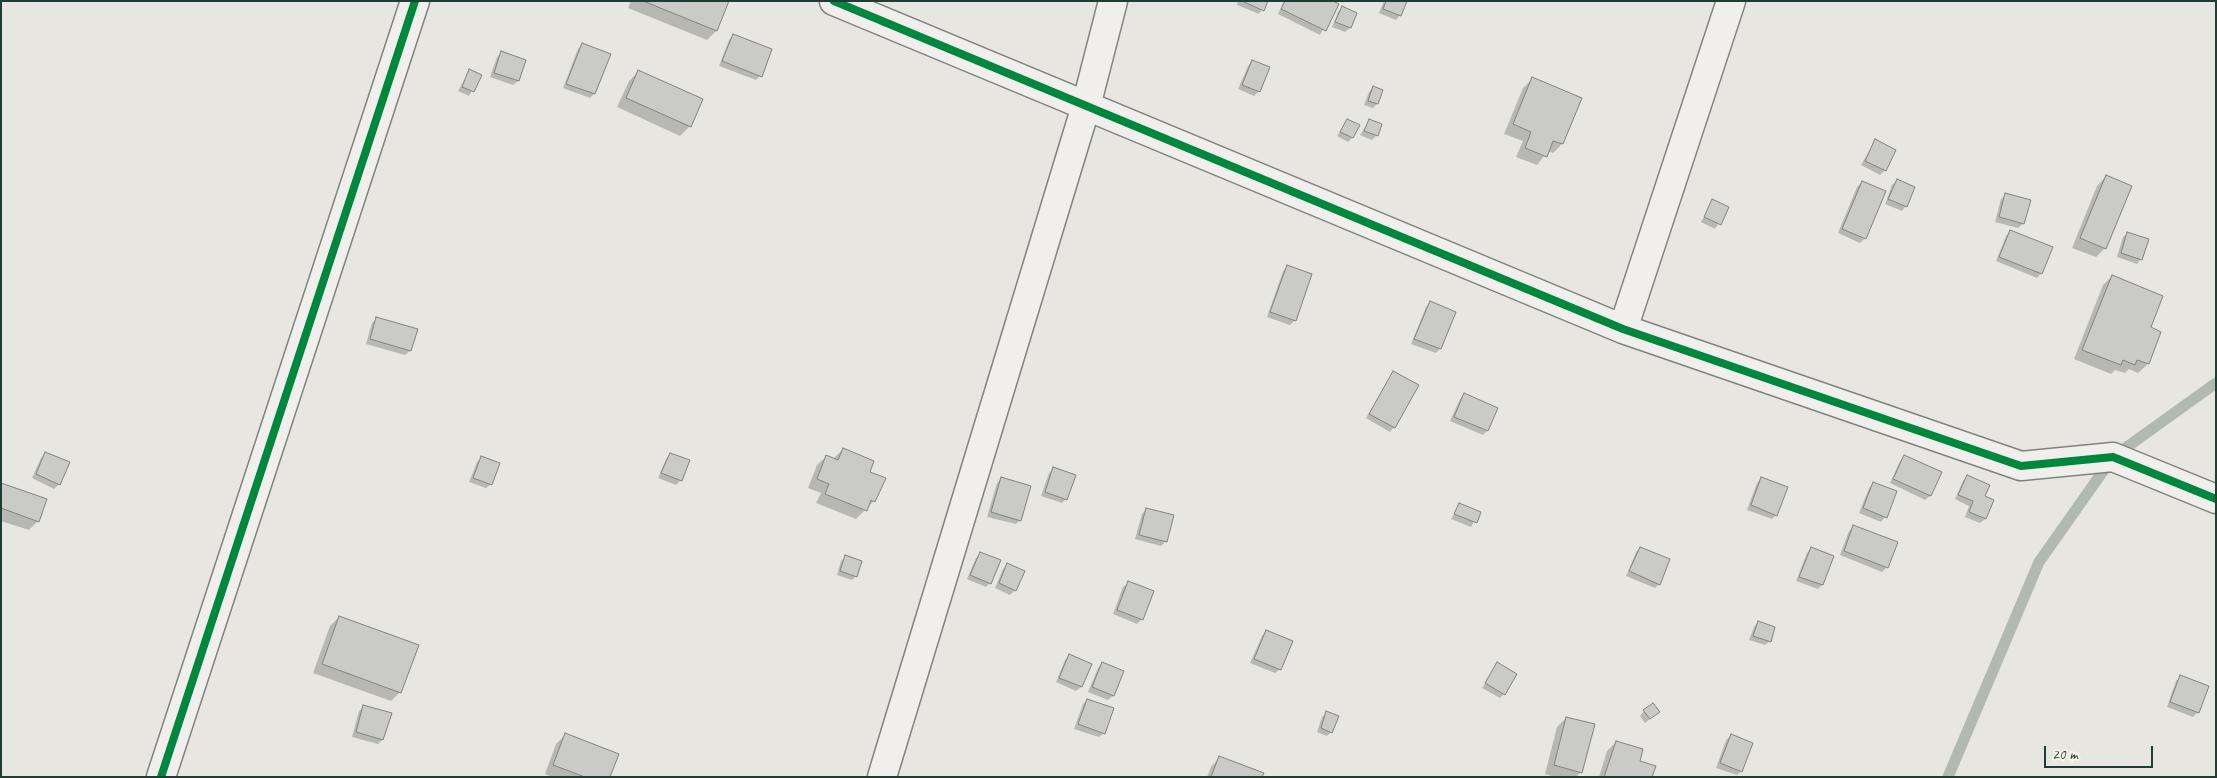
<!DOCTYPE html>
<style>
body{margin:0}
#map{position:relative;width:2217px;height:778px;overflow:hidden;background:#e7e6e0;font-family:Caveat,sans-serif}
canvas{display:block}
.frame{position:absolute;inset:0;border:2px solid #1f3d34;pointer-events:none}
.scale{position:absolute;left:2044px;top:746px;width:109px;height:22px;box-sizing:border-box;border:2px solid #1f3d34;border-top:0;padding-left:6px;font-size:15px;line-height:18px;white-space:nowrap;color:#1f3d34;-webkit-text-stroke:4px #f7f3e8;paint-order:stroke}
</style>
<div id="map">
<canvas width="2217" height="778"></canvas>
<div class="frame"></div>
<div class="scale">20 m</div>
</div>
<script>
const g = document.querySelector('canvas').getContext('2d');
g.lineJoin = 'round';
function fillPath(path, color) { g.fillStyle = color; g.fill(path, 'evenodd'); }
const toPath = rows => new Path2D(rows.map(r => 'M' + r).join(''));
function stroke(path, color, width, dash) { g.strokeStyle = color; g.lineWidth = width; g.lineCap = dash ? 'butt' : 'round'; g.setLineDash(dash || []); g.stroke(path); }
fillPath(toPath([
 [631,1,728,1,716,31,707,40,628,8],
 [1238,1,1267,1,1259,14,1237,5],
 [1284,1,1330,1,1337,4,1320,35,1278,14],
 [1384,1,1406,1,1400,15,1396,20,1379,13],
 [1342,7,1356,13,1350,28,1345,32,1332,27,1338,12],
 [733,35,760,76,756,80,719,66,729,40],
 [582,45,609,55,594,94,590,98,563,88,578,49],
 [501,53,518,81,513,85,490,77,497,57],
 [1252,61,1259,91,1254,96,1238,89,1248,66],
 [470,70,480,75,469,96,458,91],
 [638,72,701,100,690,126,680,136,617,107,629,81],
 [1532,79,1580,98,1562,144,1553,153,1548,151,1537,165,1516,157,1523,141,1504,134,1523,88],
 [1373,87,1377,104,1373,108,1364,105,1369,92],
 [1347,120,1352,138,1348,142,1337,136],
 [1369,121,1377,135,1372,140,1360,135],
 [1875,141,1885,170,1880,175,1861,165],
 [2106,176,2105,248,2096,257,2072,248,2097,186],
 [1897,181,1906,206,1902,211,1885,204,1892,185],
 [1862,182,1865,238,1860,243,1838,233,1857,187],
 [2006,195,2023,224,2018,228,1995,222,2001,199],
 [1713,201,1728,207,1715,229,1701,222],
 [2010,231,2041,273,2037,278,1996,261,2006,236],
 [2128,233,2141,259,2137,264,2117,257,2123,237],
 [1287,267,1295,320,1290,325,1267,317,1283,271],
 [2112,276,2149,328,2160,332,2148,364,2138,373,2129,369,2125,373,2115,370,2111,374,2074,359,2103,285],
 [1430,303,1440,349,1436,353,1411,344,1426,307],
 [377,319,410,351,405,355,366,344,372,323],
 [1393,372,1394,427,1390,432,1366,418],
 [1464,394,1487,431,1483,435,1450,421,1460,399],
 [843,449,868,472,874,501,856,519,816,503,821,493,808,488,817,465,827,456,833,459],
 [46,453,59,484,54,489,32,478,41,458],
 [670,454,681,480,676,485,658,478,666,459],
 [1905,456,1940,473,1930,496,1925,500,1890,483,1900,461],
 [482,458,491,484,486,488,469,482,477,462],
 [1054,468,1066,499,1062,503,1041,496,1049,473],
 [1967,476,1983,497,1992,500,1985,519,1980,523,1965,517,1969,506,1955,499,1963,481],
 [1762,478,1776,515,1772,519,1747,510,1757,483],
 [1001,479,1020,520,1016,524,987,517,997,483],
 [1874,483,1896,492,1885,517,1881,522,1859,513,1869,488],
 [1,484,38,521,29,530,1,521],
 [1459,505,1479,513,1471,527,1451,519],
 [1146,509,1172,516,1165,542,1161,546,1135,539,1142,514],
 [1854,526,1887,567,1882,572,1840,555,1849,531],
 [1640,548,1659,584,1655,588,1626,576,1636,552],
 [1811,548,1833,556,1822,585,1818,589,1796,581,1807,553],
 [980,553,990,583,986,587,967,579,976,558],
 [846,557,856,576,852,580,837,575,841,561],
 [1008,564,1015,590,1010,595,995,588,1003,569],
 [1128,583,1142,619,1137,624,1113,614,1123,587],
 [339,617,400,692,391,701,313,673,330,626],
 [1758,622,1770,641,1765,645,1749,640,1754,627],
 [1266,631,1280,669,1275,673,1250,663,1262,636],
 [1069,656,1090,665,1081,687,1076,691,1056,682,1065,660],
 [1102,663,1123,671,1113,696,1108,700,1088,692,1098,668],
 [1498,664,1504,694,1500,698,1482,688],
 [2181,677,2198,712,2193,717,2167,707,2176,681],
 [1087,700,1104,733,1099,737,1074,729,1083,704],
 [364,706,382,740,378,744,352,737,359,711],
 [1644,711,1654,716,1645,723,1640,716],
 [1326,713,1331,732,1327,736,1317,732,1322,717],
 [1566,718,1581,772,1576,777,1555,777,1545,774,1557,727],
 [565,735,609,777,552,777,545,774,556,744],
 [1731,736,1741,771,1737,775,1716,768,1726,740],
 [1616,742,1638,761,1651,777,1599,777,1607,751],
 [1220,757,1261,777,1207,777,1211,767]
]), '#0003');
stroke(toPath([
 [1948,777,2039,562,2113,457,2216,383]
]), '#b2b9b0', 11);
const building = toPath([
 [643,1,729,1,717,31,643,1],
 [1242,1,1268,1,1264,11,1242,1],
 [1285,1,1333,1,1339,4,1326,31,1281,9,1285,1],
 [1386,1,1407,1,1401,16,1383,9,1386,1],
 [1342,6,1357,13,1351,28,1335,22,1342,6],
 [733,34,772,49,762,77,722,61,733,34],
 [582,43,611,54,595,94,566,84,582,43],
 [501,51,526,60,519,81,494,73,501,51],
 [1252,60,1270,67,1260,92,1242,85,1252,60],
 [469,69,482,75,474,92,462,87,469,69],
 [638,70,703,99,691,127,626,98,638,70],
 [1532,77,1582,98,1563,144,1553,141,1547,157,1525,148,1531,132,1513,124,1532,77],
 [1373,86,1383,90,1378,104,1368,101,1373,86],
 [1347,119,1360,125,1353,138,1340,132,1347,119],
 [1369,119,1382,124,1378,136,1364,131,1369,119],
 [1875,139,1896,150,1886,171,1865,161,1875,139],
 [2106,175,2132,186,2106,249,2080,238,2106,175],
 [1897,179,1915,187,1907,207,1888,199,1897,179],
 [1862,181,1886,191,1866,239,1842,229,1862,181],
 [2005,193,2031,200,2024,224,1999,217,2005,193],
 [1712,199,1729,207,1721,225,1704,217,1712,199],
 [2010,230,2053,247,2042,274,1999,257,2010,230],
 [2127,232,2149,239,2142,260,2121,253,2127,232],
 [1287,265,1312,274,1296,321,1270,312,1287,265],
 [2112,275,2163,296,2151,327,2161,332,2149,364,2137,360,2135,365,2123,360,2121,365,2082,350,2112,275],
 [1430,301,1456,312,1441,349,1414,339,1430,301],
 [376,317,418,329,411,351,370,339,376,317],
 [1393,371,1419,385,1395,428,1369,414,1393,371],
 [1464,393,1498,408,1488,431,1454,417,1464,393],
 [843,448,874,461,870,472,886,478,875,502,871,500,867,511,825,494,829,484,817,479,826,455,838,460,843,448],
 [45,452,70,462,60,485,36,474,45,452],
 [670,453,690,460,682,481,661,473,670,453],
 [1904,455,1942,472,1931,496,1893,479,1904,455],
 [481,456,500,463,492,485,473,478,481,456],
 [1053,467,1076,475,1067,500,1045,492,1053,467],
 [1967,475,1990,485,1985,496,1994,500,1986,519,1969,512,1973,501,1958,495,1967,475],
 [1001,477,1031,486,1021,521,991,512,1001,477],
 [1761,477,1788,487,1777,516,1751,505,1761,477],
 [1873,482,1897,491,1887,518,1863,508,1873,482],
 [1,483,47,499,39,522,1,508,1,483],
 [1459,503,1481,512,1477,523,1454,514,1459,503],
 [1146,508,1174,515,1167,542,1139,535,1146,508],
 [1853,525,1898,542,1888,568,1844,551,1853,525],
 [1640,547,1670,559,1660,585,1629,571,1640,547],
 [1811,547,1834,556,1823,585,1799,577,1811,547],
 [980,552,1001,560,991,584,970,575,980,552],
 [845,555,862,561,857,577,840,571,845,555],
 [1007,563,1025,571,1016,591,999,583,1007,563],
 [1128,581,1154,591,1143,620,1117,610,1128,581],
 [339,616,419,645,401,693,322,664,339,616],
 [1758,621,1775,627,1771,642,1753,636,1758,621],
 [1266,630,1293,641,1281,670,1254,659,1266,630],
 [1069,654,1092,664,1082,687,1059,678,1069,654],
 [1102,662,1124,671,1114,696,1092,687,1102,662],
 [1497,662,1517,674,1505,695,1485,683,1497,662],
 [2180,675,2209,686,2199,713,2170,702,2180,675],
 [1087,699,1114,708,1105,734,1078,724,1087,699],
 [1653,703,1660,712,1650,719,1643,710,1653,703],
 [363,705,392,713,383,740,356,732,363,705],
 [1326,711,1339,716,1332,733,1321,728,1326,711],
 [1566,717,1595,724,1582,773,1554,765,1566,717],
 [565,733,619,754,610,777,585,777,553,765,565,733],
 [1731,734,1753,743,1742,772,1720,763,1731,734],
 [1616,741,1643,749,1640,761,1656,766,1652,777,1604,777,1616,741],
 [1219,756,1264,773,1262,777,1211,777,1219,756]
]);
fillPath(building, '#cacbc6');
stroke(building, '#7e847f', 1);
const street = toPath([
 [834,1,1623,329,2021,466,2113,457,2216,499],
 [1623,329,1731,1],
 [161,777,415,1],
 [882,777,1086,106,1113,1]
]);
stroke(street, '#7e847f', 31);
stroke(street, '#f0efeb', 28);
stroke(toPath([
 [834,1,1623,329,2021,466,2113,457,2216,499],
 [161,777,415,1]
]), '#00873e', 8);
</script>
